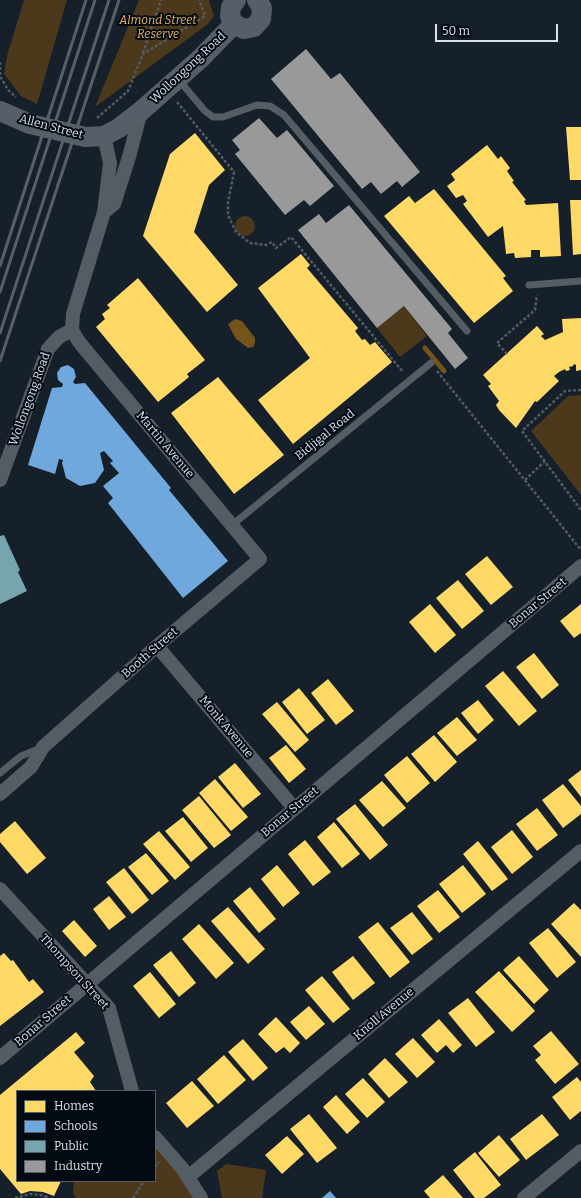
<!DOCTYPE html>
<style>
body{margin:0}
#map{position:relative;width:581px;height:1198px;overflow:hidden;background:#15202a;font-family:Bitter,serif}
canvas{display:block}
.legend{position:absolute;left:16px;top:1090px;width:140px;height:92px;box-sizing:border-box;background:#030a11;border:1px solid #576069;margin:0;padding:5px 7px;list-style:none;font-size:12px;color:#d6e2ee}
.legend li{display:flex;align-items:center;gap:8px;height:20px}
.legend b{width:20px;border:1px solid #576069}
.scale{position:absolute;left:435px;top:24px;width:123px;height:18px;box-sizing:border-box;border:2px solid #d6e2ee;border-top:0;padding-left:5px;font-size:12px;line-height:14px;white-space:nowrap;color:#d6e2ee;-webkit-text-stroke:3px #030a11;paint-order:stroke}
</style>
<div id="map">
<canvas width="581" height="1198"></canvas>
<ul class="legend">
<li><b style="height:11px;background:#ffd966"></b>Homes</li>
<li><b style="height:11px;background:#6fa8dc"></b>Schools</li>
<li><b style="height:11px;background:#76a5af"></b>Public</li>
<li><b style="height:11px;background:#999"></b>Industry</li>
</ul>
<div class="scale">50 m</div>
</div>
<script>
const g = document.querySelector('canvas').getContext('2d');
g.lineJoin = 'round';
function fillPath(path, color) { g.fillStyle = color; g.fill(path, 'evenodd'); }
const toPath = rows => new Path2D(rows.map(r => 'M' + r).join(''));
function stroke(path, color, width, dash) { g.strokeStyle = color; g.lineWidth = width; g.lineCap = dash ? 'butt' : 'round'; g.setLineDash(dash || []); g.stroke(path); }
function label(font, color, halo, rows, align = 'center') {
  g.font = font + ' Bitter,serif'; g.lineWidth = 4; g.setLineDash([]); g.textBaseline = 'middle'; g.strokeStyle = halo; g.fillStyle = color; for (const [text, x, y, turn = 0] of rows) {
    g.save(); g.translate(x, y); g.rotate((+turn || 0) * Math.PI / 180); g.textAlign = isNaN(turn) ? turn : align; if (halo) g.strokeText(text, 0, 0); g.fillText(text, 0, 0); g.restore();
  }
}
fillPath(toPath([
 [24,0,67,0,37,104,21,96,4,74,7,56],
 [139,0,209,0,214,16,208,24,95,107],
 '235 226a10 10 0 1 1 20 0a10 10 0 1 1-20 0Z',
 [404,306,427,336,400,357,377,328],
 [581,395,581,495,531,431,568,396],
 [155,1137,201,1198,76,1198,73,1193,74,1181,155,1181],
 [226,1164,266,1170,262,1198,222,1198,217,1171]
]), '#4c391b');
fillPath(toPath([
 [235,319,242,321,255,338,255,343,253,347,248,348,236,339,228,324]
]), '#75541b');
fillPath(toPath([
 [566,127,581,127,581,180,570,180],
 [195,133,225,170,209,185,194,232,238,285,207,312,143,236,170,154],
 [487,145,498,159,501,156,510,168,507,171,514,181,512,182,526,200,524,201,526,205,558,203,561,256,540,257,540,250,531,250,531,257,515,258,514,253,506,254,503,226,488,237,463,204,467,201,463,195,456,198,447,186,455,180,451,174],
 [434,189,506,276,503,278,513,291,474,323,384,216,409,196,415,203],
 [570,200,581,200,581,254,573,255],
 [301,254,310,265,307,268,358,328,355,331,362,340,365,339,370,345,375,342,392,362,293,444,258,400,310,358,258,288],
 [138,278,205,360,187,374,189,377,158,402,96,327,105,319,102,314,110,308,107,305],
 [581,318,581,370,576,371,576,365,574,364,573,366,569,367,570,370,566,371,565,369,559,372,554,376,559,381,537,402,535,401,516,428,499,410,496,405,499,401,488,386,491,384,483,375,537,326,544,334,541,336,545,340,563,332,562,319],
 [218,377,284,455,234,494,171,413],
 [487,556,513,587,491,605,465,574],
 [458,580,484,611,462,629,436,598],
 [430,604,456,635,435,653,409,622],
 [581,604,581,633,574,638,560,621],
 [534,653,559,685,542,699,516,667],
 [503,671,537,711,519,726,485,686],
 [328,679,354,711,336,725,311,693],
 [299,688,325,720,307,734,282,702],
 [478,700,494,720,478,734,461,713],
 [277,702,309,740,295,752,262,714],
 [457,717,477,740,457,756,437,733],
 [434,735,457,762,435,782,411,754],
 [286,745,306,769,289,783,269,758],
 [407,756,430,783,407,803,384,775],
 [235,763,261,794,243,808,218,777],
 [581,770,581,797,568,780],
 [215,779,248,817,231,831,199,793],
 [382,781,406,808,383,827,359,800],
 [563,784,581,806,581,814,563,828,542,800],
 [199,796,231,835,214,848,182,810],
 [355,804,388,845,370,860,336,819],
 [537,808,558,835,537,851,516,824],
 [183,817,208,848,191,862,165,831],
 [15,821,46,858,27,874,0,842,0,834],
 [334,822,360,854,342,868,317,837],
 [512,830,533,857,512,874,491,847],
 [159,831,190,867,175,880,143,844],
 [305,840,331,872,313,886,288,854],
 [478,841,508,879,492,891,463,854],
 [146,853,169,881,152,895,128,867],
 [277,865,300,893,283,907,261,879],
 [463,865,486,894,462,913,439,884],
 [124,868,149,900,132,914,106,882],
 [250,887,276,919,259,933,233,901],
 [438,890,460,917,439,933,417,906],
 [109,896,126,917,109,930,93,909],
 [574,903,581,910,581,957,551,924],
 [228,907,265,949,248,964,211,921],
 [412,912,433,939,412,955,390,928],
 [74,920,97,946,85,957,62,931],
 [378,922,410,962,390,978,358,937],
 [199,924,234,963,216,979,182,939],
 [548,928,576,962,557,978,529,943],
 [171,951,196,983,179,997,153,965],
 [4,953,11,961,13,960,29,982,33,979,44,992,0,1026,0,956],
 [353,956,375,983,353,1000,332,972],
 [519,956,549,990,534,1004,503,970],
 [499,971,535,1011,512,1032,475,992],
 [150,972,176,1004,159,1018,133,986],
 [322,976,350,1009,333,1023,305,990],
 [468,998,495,1032,476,1047,448,1013],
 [309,1006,325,1024,306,1040,290,1022],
 [276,1017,300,1043,290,1053,284,1047,276,1053,258,1034],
 [439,1019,462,1045,453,1053,446,1045,437,1053,421,1035],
 [551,1031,579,1064,555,1084,535,1060,541,1055,533,1046],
 [76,1032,85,1043,74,1052,94,1076,90,1082,96,1091,17,1091,17,1181,61,1181,54,1196,43,1192,30,1191,21,1194,0,1169,0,1095],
 [413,1038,435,1062,417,1078,395,1054],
 [243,1039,268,1068,253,1081,228,1052],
 [224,1055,246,1080,218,1104,197,1079],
 [385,1058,408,1082,389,1098,368,1074],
 [577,1077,581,1082,581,1111,570,1120,552,1097],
 [363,1078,385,1102,367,1118,345,1094],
 [192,1081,214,1106,187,1128,166,1103],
 [336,1095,360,1122,347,1134,323,1107],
 [309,1114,337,1148,317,1163,290,1129],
 [542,1114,559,1135,526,1160,510,1139],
 [499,1135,520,1160,499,1177,478,1153],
 [287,1136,304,1154,282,1174,265,1155],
 [475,1152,501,1185,484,1198,475,1198,453,1170],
 [443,1175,463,1198,430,1198,424,1191]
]), '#ffd966');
fillPath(toPath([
 [68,365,74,369,76,377,73,382,75,384,85,383,171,488,169,490,228,561,183,598,108,503,113,498,103,486,119,473,110,463,113,461,104,451,100,453,104,470,95,483,80,486,66,478,62,463,63,460,59,459,55,474,28,465,52,388,62,387,63,384,58,380,57,373,61,367],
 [330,1191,336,1198,322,1198]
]), '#6fa8dc');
fillPath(toPath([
 [4,535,20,570,18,572,27,591,0,604,0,536]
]), '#76a5af');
fillPath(toPath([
 [306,49,331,79,340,73,420,172,402,187,397,181,381,194,371,182,362,189,271,79],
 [259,118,277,138,287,130,334,186,310,206,304,200,285,215,235,154,240,150,232,140],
 [349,205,452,329,448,333,468,358,455,369,404,306,377,328,298,230,319,214,326,223]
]), '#999');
stroke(toPath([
 [425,348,444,371]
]), '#75541b', 5);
stroke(toPath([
 [143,53,161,0],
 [0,62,0,76,8,90,16,97],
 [177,102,234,172,228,202,228,215,236,232,250,243,266,245,272,242,276,248,291,237,403,372],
 [97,118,128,91,143,54,205,16,199,0],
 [507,354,497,343,535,310,537,295],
 [437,371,581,550],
 [581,390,565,391,522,431,581,510],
 [525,480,545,461],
 [155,1167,159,1162],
 [15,1198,30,1194,41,1195,47,1197,47,1198],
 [133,1198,144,1181]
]), '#525b61', 2.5, [3, 2]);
stroke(toPath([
 [179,80,204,110,213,117,223,117,257,105,270,106,284,115,467,331],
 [529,285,581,281],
 [232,525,431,363],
 [0,773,21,756,41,748]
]), '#545c64', 7);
stroke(toPath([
 [104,212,114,204,129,157,141,111],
 [0,480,48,349,59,337,72,330,73,314,104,212,110,163,104,136],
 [157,646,294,808],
 [0,794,31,767,43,747,157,646,260,559,79,342,72,330],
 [0,889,109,1008,132,1091],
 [0,1058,581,566],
 [155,1137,182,1168,201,1198],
 [188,1177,581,851],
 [524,1198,581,1151]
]), '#545c64', 14);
stroke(toPath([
 [236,0,231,7,230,16,234,24,244,29,254,27,261,19,262,8,257,0],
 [0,111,30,124,85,137,104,136,119,128,141,111,201,58,234,24]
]), '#565f68', 20);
stroke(toPath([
 [0,266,86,0],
 [0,292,95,0],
 [0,333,109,0],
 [0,361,119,0]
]), '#566066', 3);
label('italic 12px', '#edb560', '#030a11', [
 ["Almond Street",158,21],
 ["Reserve",158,35]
]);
label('12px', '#d6e2ee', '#030a11', [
 ["Wollongong Road",188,68,-43],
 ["Allen Street",51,127,15],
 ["Wollongong Road",30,399,-70],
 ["Bidjigal Road",325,435,-39],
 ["Martin Avenue",165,445,50],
 ["Bonar Street",538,603,-40],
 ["Booth Street",150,653,-41],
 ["Monk Avenue",226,727,50],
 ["Bonar Street",290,812,-40],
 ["Thompson Street",74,972,48],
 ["Knoll Avenue",384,1014,-40],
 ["Bonar Street",43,1021,-41]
]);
</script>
